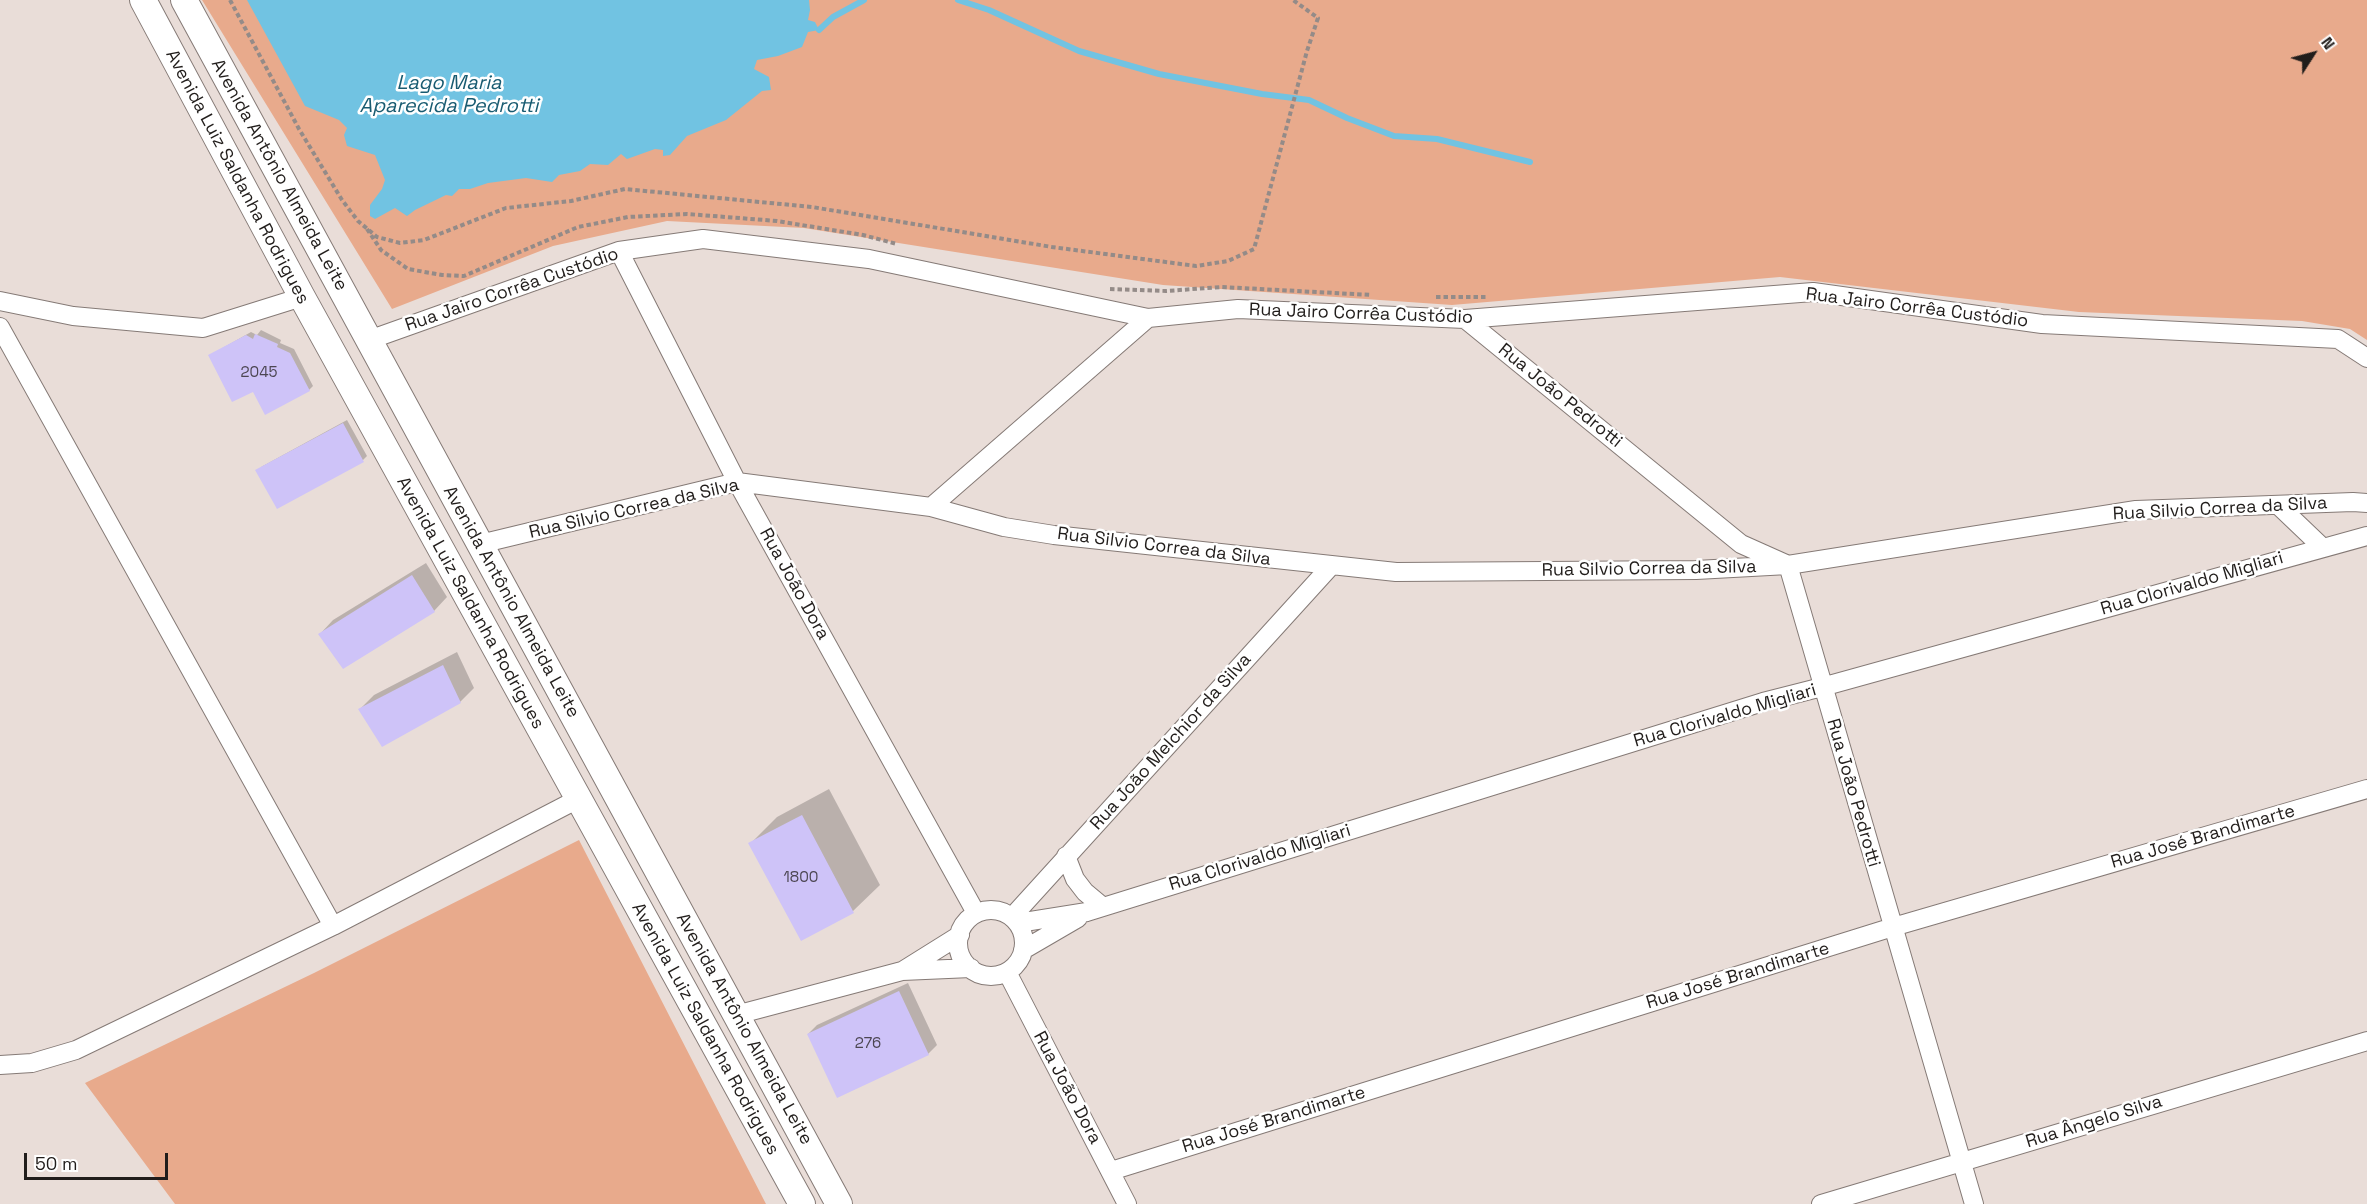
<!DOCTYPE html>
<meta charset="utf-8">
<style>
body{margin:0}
#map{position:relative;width:2367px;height:1204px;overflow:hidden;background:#e9ddd8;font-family:"Space Grotesk",sans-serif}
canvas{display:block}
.north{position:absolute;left:2283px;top:24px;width:60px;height:60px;-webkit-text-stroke:4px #fff;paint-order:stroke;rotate:54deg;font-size:16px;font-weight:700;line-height:24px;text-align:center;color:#211d1b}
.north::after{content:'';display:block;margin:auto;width:21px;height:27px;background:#211d1b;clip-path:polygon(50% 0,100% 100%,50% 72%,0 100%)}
.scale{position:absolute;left:24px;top:1153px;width:144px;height:27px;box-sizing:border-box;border:3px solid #211d1b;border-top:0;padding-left:8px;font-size:18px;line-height:21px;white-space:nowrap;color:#211d1b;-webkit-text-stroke:4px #fff;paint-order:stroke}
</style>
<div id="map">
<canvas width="2367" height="1204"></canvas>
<div class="north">N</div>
<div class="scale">50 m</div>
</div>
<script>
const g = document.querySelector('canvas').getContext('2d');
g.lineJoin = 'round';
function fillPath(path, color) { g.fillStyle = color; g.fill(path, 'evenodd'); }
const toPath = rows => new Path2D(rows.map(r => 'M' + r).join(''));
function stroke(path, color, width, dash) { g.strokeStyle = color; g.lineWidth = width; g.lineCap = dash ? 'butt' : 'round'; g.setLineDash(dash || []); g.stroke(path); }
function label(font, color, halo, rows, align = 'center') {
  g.font = font + ' "Space Grotesk",sans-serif'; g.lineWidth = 5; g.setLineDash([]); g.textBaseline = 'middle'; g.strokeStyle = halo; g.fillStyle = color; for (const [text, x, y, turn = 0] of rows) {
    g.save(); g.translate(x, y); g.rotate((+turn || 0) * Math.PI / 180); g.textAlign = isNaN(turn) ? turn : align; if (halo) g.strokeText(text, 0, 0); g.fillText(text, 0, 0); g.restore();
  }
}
fillPath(toPath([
 [202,0,2367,0,2367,340,2350,329,2302,321,2079,312,1780,277,1452,305,1163,285,804,228,667,221,553,246,392,309],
 [579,840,766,1204,175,1204,85,1083,314,973]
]), '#e8aa8c');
fillPath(toPath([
 [247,0,809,0,810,10,808,20,815,22,819,30,808,32,802,47,778,56,757,60,754,69,769,77,771,90,762,91,726,120,687,136,670,155,663,156,663,150,655,149,627,159,621,154,608,165,590,164,580,171,559,175,552,182,526,178,488,183,470,189,459,189,452,196,446,195,415,210,407,216,395,208,375,219,370,216,370,205,382,189,385,180,375,155,347,146,344,135,347,128,339,120,305,106]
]), '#71c3e2');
fillPath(toPath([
 [261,330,281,340,280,343,294,349,313,386,309,390,253,390,210,355,251,332,257,335],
 [347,420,367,456,363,460,261,467],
 [426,563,447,597,434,611,320,634,333,620],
 [457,652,474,688,460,702,383,745,360,709,374,695],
 [829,789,880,885,853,911,801,939,750,844,777,817],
 [908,983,937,1045,928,1054,808,1034,817,1025]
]), '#0003');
stroke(toPath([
 [958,0,989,10,1079,51,1159,74,1262,94,1309,100,1347,118,1394,136,1437,139,1530,162],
 [819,30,833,17,864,0]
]), '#71c3e2', 6);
fillPath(toPath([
 [255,334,278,344,277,347,290,353,310,391,265,415,253,392,232,402,208,355,246,335,253,339],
 [343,423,364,462,277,509,255,470],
 [412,575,435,612,343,669,318,634],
 [443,665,461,703,382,747,358,709],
 [802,815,854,913,801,941,748,843],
 [899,991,929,1055,837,1098,807,1034]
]), '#cec3f8');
const minor = toPath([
 [619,251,737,482,976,913],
 [0,301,73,316,203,328,302,297],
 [1465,319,1741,544,1788,565,1974,1204],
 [0,327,333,926],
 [369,340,619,251,703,239,869,259,1148,318,1238,309,1465,319,1813,292,2042,324,2338,339,2367,358],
 [2278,505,2322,547],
 [931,507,1148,318],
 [480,544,737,482,931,507,1004,527,1054,535,1396,572,1696,570,1788,565,2136,510,2353,502,2367,503],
 [1066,856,1075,879,1085,892,1103,907],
 '958 943a33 33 0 1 1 66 0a33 33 0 1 1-66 0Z',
 [1012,917,1330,567],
 [1018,923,1087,912,1763,702,1822,687,2367,536],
 [1023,950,1078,918],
 [904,970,960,935],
 [1007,972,1127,1204],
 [736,1015,902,971,971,968],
 [0,1065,32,1063,76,1050,333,926,578,799],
 [1111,1171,1893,927,2367,789],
 [1821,1204,2367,1041]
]);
const secondary = toPath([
 [143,0,302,297,802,1204],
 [184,0,839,1204]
]);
stroke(minor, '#857a76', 20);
stroke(secondary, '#857a76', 28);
stroke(toPath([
 [230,0,299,129,342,200,358,221,377,237,400,243,424,240,506,208,571,201,625,189,812,207,1052,247,1196,266,1228,261,1254,249,1307,51,1318,18,1293,0],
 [367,229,381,250,408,269,442,275,464,276,578,227,628,217,687,214,777,221,863,235,897,244],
 [1110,289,1166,291,1222,287,1372,295],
 [1436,297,1486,297]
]), '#948b88', 4, [4.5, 3]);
stroke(minor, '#fff', 18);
stroke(secondary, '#fff', 26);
label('15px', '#4c4652', null, [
 ["2045",259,373],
 ["1800",801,878],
 ["276",868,1044]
]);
label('18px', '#211d1b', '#fff', [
 ["Avenida Antônio Almeida Leite",279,175,61],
 ["Avenida Luiz Saldanha Rodrigues",237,177,62],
 ["Rua Jairo Corrêa Custódio",512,290,-19],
 ["Rua Jairo Corrêa Custódio",1917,308,7],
 ["Rua Jairo Corrêa Custódio",1361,314,2],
 ["Rua João Pedrotti",1560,396,39],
 ["Rua Silvio Correa da Silva",634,509,-13],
 ["Rua Silvio Correa da Silva",2220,509,-3],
 ["Rua Silvio Correa da Silva",1164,547,7],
 ["Rua Silvio Correa da Silva",1649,569,-1],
 ["Rua João Dora",794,584,61],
 ["Rua Clorivaldo Migliari",2192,584,-16],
 ["Avenida Antônio Almeida Leite",511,602,61],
 ["Avenida Luiz Saldanha Rodrigues",470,603,61],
 ["Rua Clorivaldo Migliari",1725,716,-16],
 ["Rua João Melchior da Silva",1171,742,-48],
 ["Rua João Pedrotti",1853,793,74],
 ["Rua José Brandimarte",2203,837,-16],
 ["Rua Clorivaldo Migliari",1260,858,-17],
 ["Rua José Brandimarte",1738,976,-17],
 ["Avenida Luiz Saldanha Rodrigues",705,1029,61],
 ["Avenida Antônio Almeida Leite",744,1029,61],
 ["Rua João Dora",1067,1088,62],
 ["Rua José Brandimarte",1274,1120,-17],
 ["Rua Ângelo Silva",2094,1122,-17]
]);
label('italic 20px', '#185b71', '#fff', [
 ["Lago Maria",449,84],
 ["Aparecida Pedrotti",449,107]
]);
</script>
